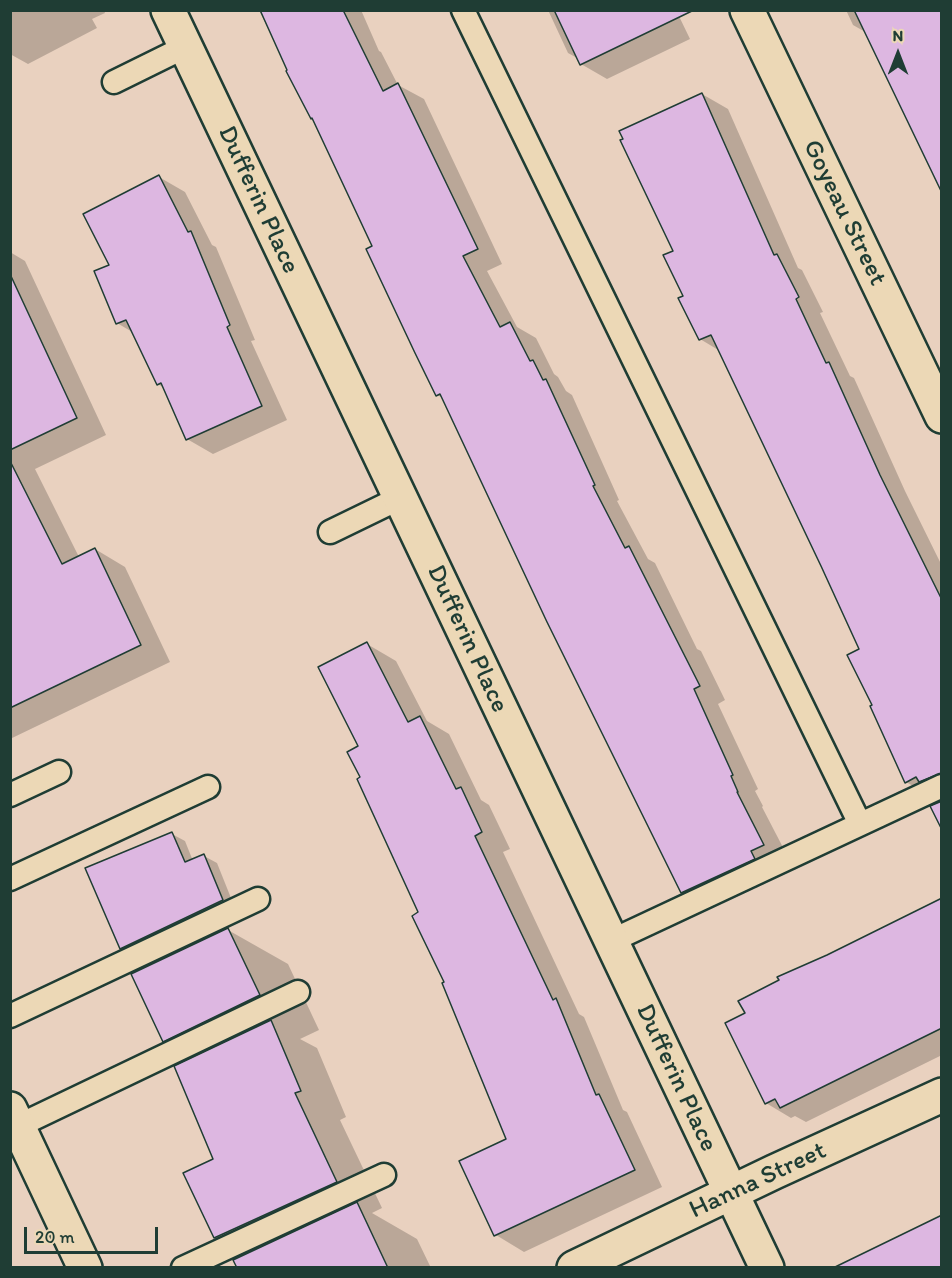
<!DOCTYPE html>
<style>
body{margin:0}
#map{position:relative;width:952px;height:1278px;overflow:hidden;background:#e9d1bf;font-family:Itim,sans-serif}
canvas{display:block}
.frame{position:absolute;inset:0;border:12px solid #1f3d34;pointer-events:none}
.north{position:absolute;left:868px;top:24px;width:60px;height:60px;-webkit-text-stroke:4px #ecd8b6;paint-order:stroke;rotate:0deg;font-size:16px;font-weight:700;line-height:24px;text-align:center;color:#1f3d34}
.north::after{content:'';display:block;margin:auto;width:21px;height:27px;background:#1f3d34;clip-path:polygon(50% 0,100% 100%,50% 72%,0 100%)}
.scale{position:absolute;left:24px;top:1227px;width:134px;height:27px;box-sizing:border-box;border:3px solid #1f3d34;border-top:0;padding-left:8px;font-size:18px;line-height:21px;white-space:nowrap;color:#1f3d34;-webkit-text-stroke:4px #ecd8b6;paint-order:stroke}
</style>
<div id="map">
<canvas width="952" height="1278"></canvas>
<div class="frame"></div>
<div class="north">N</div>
<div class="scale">20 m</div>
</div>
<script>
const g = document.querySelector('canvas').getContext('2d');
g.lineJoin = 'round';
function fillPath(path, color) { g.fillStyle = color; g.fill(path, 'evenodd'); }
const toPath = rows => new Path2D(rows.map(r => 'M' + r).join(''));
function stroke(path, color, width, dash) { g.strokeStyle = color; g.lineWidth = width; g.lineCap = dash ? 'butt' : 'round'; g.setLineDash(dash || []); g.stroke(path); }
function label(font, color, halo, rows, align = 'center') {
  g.font = font + ' Itim,sans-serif'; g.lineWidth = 6; g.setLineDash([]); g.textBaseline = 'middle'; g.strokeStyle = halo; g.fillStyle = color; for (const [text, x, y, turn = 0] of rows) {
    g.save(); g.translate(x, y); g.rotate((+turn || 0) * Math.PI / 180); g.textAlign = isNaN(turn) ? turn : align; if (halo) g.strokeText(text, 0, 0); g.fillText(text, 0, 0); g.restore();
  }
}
fillPath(toPath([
 [10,10,104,10,105,13,92,19,97,28,28,64,10,54],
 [259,10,361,10,379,51,381,52,398,85,424,99,502,264,487,271,517,327,536,338,554,374,558,377,566,391,572,395,619,500,617,501,648,559,655,563,697,649,701,651,725,700,718,704,758,789,755,791,763,806,762,807,789,859,707,907,682,892,443,398,437,395,374,246],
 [548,10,676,10,690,39,607,79,581,64,579,59,568,53],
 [846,10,942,10,942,194,867,33,853,25],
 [702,94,728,109,798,268,802,270,823,312,820,313,850,376,854,378,905,491,942,566,942,793,931,796,906,782,861,650,720,351,700,339,685,297,675,252],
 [159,177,185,192,212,245,216,247,255,340,251,341,287,420,213,454,187,439,164,388,158,384,134,333,117,323,111,265],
 [10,252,25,261,106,435,35,469,79,557,95,549,125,567,170,662,10,739],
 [367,644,396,661,427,721,449,734,481,800,489,805,510,849,503,852,579,1014,584,1017,623,1110,627,1112,662,1187,524,1252,496,1235,508,1140,420,913,362,778,360,747],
 [172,834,185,841,193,861,204,856,217,863,235,908,134,956,121,948],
 [942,900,942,1055,806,1122,795,1116,791,1118,766,1103],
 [228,930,288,964,319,1030,300,1039,317,1048,346,1117,340,1120,382,1208,372,1213,417,1239,431,1268,239,1268,247,1255,215,1237,214,1160,195,1058,164,1041]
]), '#0003');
const building = toPath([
 [260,10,343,10,383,91,398,83,478,249,463,256,500,327,510,322,530,361,533,360,543,380,546,379,595,485,593,486,625,548,629,546,700,686,694,689,733,775,731,776,738,792,737,792,764,845,751,851,755,859,681,893,547,622,440,394,436,396,415,353,366,249,372,246,312,118,311,119,286,71,287,70,260,10],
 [554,10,694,10,580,65,554,10],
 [854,10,942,10,942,193,854,10],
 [702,93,774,255,777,254,799,297,796,299,826,363,829,362,880,475,942,600,942,773,919,782,916,777,905,783,870,706,872,705,847,655,859,649,821,566,711,335,699,340,678,298,683,296,663,255,673,251,620,140,623,139,619,131,702,93],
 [159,175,188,232,191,231,230,325,227,327,262,406,186,440,161,383,157,385,126,320,116,324,94,271,109,265,83,214,159,175],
 [10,274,77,418,10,450,10,274],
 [10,461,62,564,95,548,141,645,10,708,10,461],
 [367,642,408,722,420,716,456,789,461,787,482,832,475,836,553,1000,556,998,596,1095,599,1094,635,1170,494,1236,459,1161,506,1139,442,983,444,982,412,916,418,912,357,779,360,777,347,752,358,746,318,667,367,642],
 [942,801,942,830,930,806,942,801],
 [172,832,185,862,204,854,223,900,120,949,85,868,172,832],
 [942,898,942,1028,780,1108,775,1099,765,1104,725,1023,745,1013,738,1001,779,980,777,977,827,955,942,898],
 [228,928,260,995,163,1042,131,974,228,928],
 [271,1020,301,1091,295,1093,337,1182,214,1238,183,1173,213,1159,174,1066,271,1020],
 [357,1202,388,1268,237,1268,233,1260,357,1202],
 [942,1215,942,1268,833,1268,942,1215]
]);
fillPath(building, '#ddb7e1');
stroke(building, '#1f3d34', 1.5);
const lane = toPath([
 [463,10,860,824],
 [114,82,185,47],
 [330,532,400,498],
 [10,795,59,772],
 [10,879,208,787],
 [611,941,942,786],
 [10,1016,258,899],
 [18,1126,298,992],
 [183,1268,384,1175]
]);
const street = toPath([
 [168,10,767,1268],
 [747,10,942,416],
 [574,1268,774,1172,942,1095]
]);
const primary = toPath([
 [10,1109,85,1268]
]);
stroke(lane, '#1f3d34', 27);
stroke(street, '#1f3d34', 38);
stroke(primary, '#1f3d34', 38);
stroke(lane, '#ecd8b6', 22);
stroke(street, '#ecd8b6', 33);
stroke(primary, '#ecd8b6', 33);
label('26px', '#1f3d34', '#ecd8b6', [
 ["Dufferin Place",258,200,65],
 ["Goyeau Street",844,213,64],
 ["Dufferin Place",467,639,65],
 ["Dufferin Place",676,1078,65],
 ["Hanna Street",758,1181,-25]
]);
</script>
